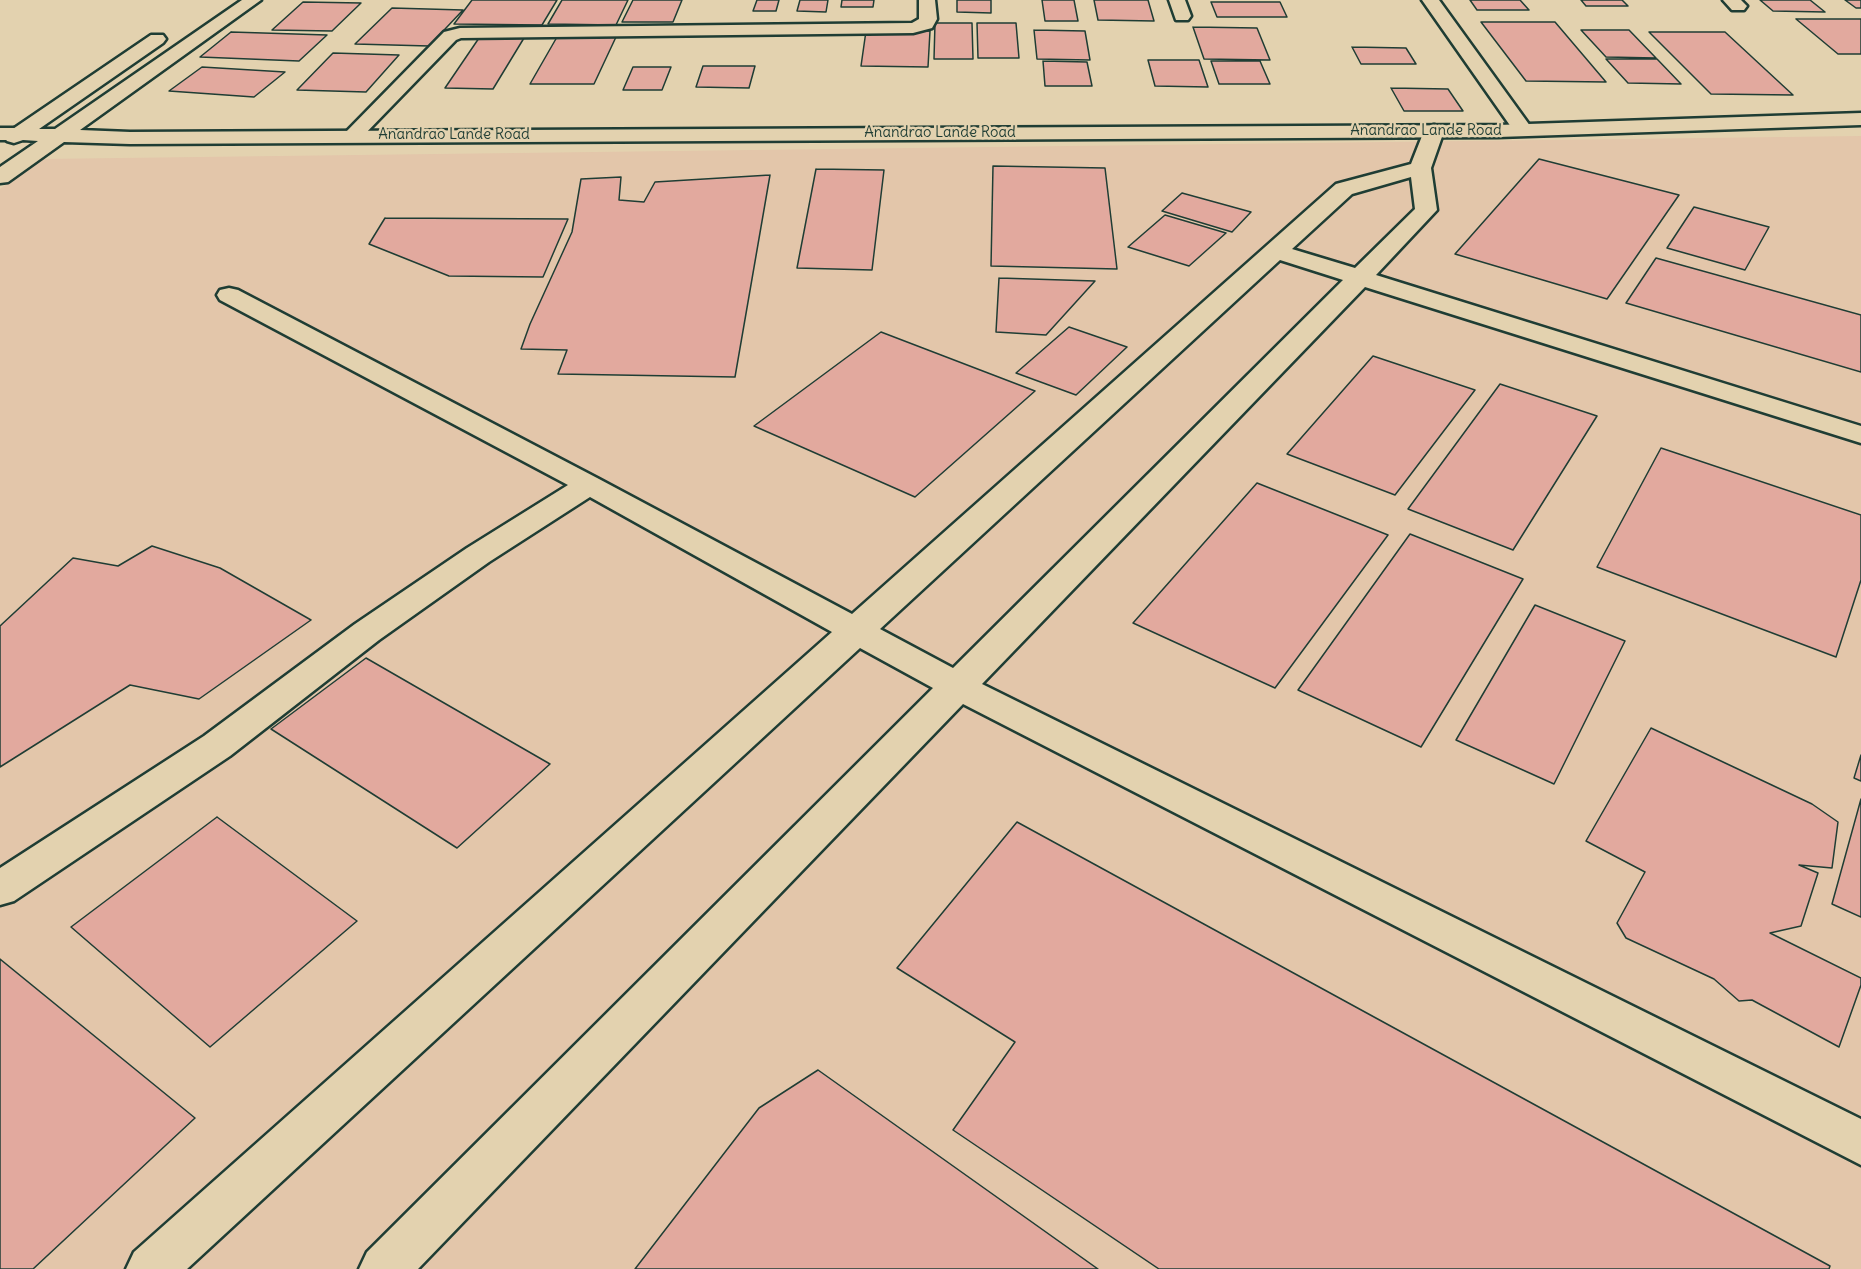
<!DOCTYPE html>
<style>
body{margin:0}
canvas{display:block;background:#e3d2af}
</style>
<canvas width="1861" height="1269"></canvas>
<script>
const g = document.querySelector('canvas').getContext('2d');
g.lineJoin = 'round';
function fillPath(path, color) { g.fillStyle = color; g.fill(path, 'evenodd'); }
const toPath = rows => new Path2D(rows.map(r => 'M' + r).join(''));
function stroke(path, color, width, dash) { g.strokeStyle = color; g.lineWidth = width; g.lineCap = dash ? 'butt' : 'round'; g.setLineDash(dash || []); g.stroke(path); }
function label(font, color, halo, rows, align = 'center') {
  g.font = font + ' Delius,sans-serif'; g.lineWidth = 5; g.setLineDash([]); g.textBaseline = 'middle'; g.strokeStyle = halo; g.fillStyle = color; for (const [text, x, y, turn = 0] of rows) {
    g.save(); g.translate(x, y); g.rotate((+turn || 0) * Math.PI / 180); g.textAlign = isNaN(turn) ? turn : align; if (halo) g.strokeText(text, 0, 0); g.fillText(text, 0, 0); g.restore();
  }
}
fillPath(toPath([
 [1861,136,1861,1269,0,1269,0,189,40,159]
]), '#e3c6aa');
const building = toPath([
 [472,0,557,0,542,25,454,24,472,0],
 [562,0,628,0,616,25,548,24,562,0],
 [633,0,682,0,673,22,622,22,633,0],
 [757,0,779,0,776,11,753,11,757,0],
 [800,0,828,0,826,12,797,11,800,0],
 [842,0,874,0,873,7,841,7,842,0],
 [957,0,991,0,991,13,957,12,957,0],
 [1042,0,1074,0,1078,21,1045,21,1042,0],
 [1094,0,1148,0,1154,21,1098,20,1094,0],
 [1470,0,1520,0,1529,10,1477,10,1470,0],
 [1581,0,1622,0,1628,6,1586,6,1581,0],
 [1760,0,1810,0,1825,12,1773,11,1760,0],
 [1845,0,1861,0,1861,8,1856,8,1845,0],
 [303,2,361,3,332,31,272,30,303,2],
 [1211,2,1280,2,1287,17,1217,17,1211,2],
 [392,8,463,10,429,46,355,44,392,8],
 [1796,19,1861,19,1861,54,1838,54,1796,19],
 [1481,22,1555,22,1606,82,1526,81,1481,22],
 [935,23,972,23,973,59,934,59,935,23],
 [977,23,1016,23,1019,58,978,58,977,23],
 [1193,27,1257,28,1270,60,1204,59,1193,27],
 [1034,30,1085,31,1090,60,1037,59,1034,30],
 [1581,30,1629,30,1656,58,1606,57,1581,30],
 [866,31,930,31,928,67,861,66,866,31],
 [231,32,327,35,299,61,200,57,231,32],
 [1649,32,1725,32,1793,95,1711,94,1649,32],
 [557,37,616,37,594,84,530,84,557,37],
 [479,38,524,38,493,89,445,88,479,38],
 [1352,47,1406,48,1416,64,1361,64,1352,47],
 [333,53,399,55,366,92,297,90,333,53],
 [1606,59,1657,59,1681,84,1628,83,1606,59],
 [1148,60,1199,60,1208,87,1155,86,1148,60],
 [1043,61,1087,62,1092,86,1045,86,1043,61],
 [1211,61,1260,61,1270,84,1219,84,1211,61],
 [703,66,755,66,749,88,696,87,703,66],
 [202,67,285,72,254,97,169,91,202,67],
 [633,67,671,67,662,90,623,90,633,67],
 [1391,88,1448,89,1463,111,1404,111,1391,88],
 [1539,159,1679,195,1607,299,1455,254,1539,159],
 [993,166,1105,168,1117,269,991,266,993,166],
 [816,169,884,170,872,270,797,268,816,169],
 [770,175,735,377,558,374,567,350,521,349,530,324,572,232,581,179,621,177,619,200,644,202,655,182,770,175],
 [1182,193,1251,212,1232,232,1162,211,1182,193],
 [1694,207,1769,227,1745,270,1667,248,1694,207],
 [1165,215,1226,233,1189,266,1128,247,1165,215],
 [385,218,568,219,543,277,449,276,369,244,385,218],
 [1656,258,1861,315,1861,372,1626,303,1656,258],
 [999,278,1095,281,1046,335,996,332,999,278],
 [1069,327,1127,347,1076,395,1016,373,1069,327],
 [881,332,1035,391,915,497,754,426,881,332],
 [1373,356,1475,390,1395,495,1287,454,1373,356],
 [1500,384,1597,416,1513,550,1408,509,1500,384],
 [1661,448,1861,515,1861,580,1836,657,1597,567,1661,448],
 [1257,483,1388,535,1275,688,1133,623,1257,483],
 [1410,534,1523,579,1421,747,1298,690,1410,534],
 [152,546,220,568,311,620,199,699,130,685,0,767,0,626,73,558,118,566,152,546],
 [1535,605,1625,641,1554,784,1456,740,1535,605],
 [366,658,550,764,457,848,271,729,366,658],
 [1651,728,1812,804,1838,822,1832,868,1799,865,1818,873,1801,926,1770,933,1861,978,1861,985,1839,1047,1752,1000,1739,1001,1714,979,1626,938,1617,923,1645,872,1586,841,1651,728],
 [1861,755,1861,781,1854,778,1861,755],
 [1861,799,1861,917,1832,904,1861,799],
 [217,817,357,921,210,1047,71,927,217,817],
 [1017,822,1830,1266,1829,1269,1159,1269,953,1130,1015,1042,897,968,1017,822],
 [0,959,195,1118,33,1269,0,1269,0,959],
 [818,1070,1098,1269,635,1269,759,1108,818,1070]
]);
fillPath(building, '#e2a99e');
stroke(building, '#1f3d34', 1.5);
const minor = toPath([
 [919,0,935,0,937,19,932,28,913,33,461,38,456,40,360,139,346,139,343,135,444,32,460,28,912,23,919,19,919,0],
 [1169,0,1185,0,1191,16,1188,20,1176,20,1169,0],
 [1422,0,1439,0,1533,130,1530,134,1516,134,1422,0],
 [1723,0,1741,0,1747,6,1744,10,1732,10,1723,0],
 [1434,125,1441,127,1444,131,1431,168,1437,210,1376,275,1861,426,1861,443,1365,287,982,684,1861,1119,1861,1165,963,704,418,1269,359,1269,367,1252,933,688,860,648,187,1269,126,1269,134,1252,832,632,590,497,489,562,379,640,230,756,14,901,0,905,0,868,204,736,355,624,467,548,568,485,220,300,217,295,220,290,229,288,238,290,599,479,852,614,1336,184,1411,164,1424,131,1427,127,1434,125],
 [1411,177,1415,209,1355,268,1292,249,1352,194,1411,177],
 [1280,260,1343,280,953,668,880,629,1280,260],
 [0,128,18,128,25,130,28,134,25,138,18,140,0,140,0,128]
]);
const major = toPath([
 [242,0,261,0,80,130,130,132,1498,125,1861,113,1861,125,1498,137,130,144,64,142,8,182,0,183,0,167,38,141,23,140,14,143,7,141,4,137,7,133,151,35,163,35,166,39,163,43,39,129,55,129,242,0]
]);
stroke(minor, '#1f3d34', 5);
stroke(major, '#1f3d34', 5);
fillPath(minor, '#e3d2af');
fillPath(major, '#e3d2af');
label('15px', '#1f3d34', '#e3d2af', [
 ["Anandrao Lande Road",1426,131],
 ["Anandrao Lande Road",940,133],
 ["Anandrao Lande Road",454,135]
]);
</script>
